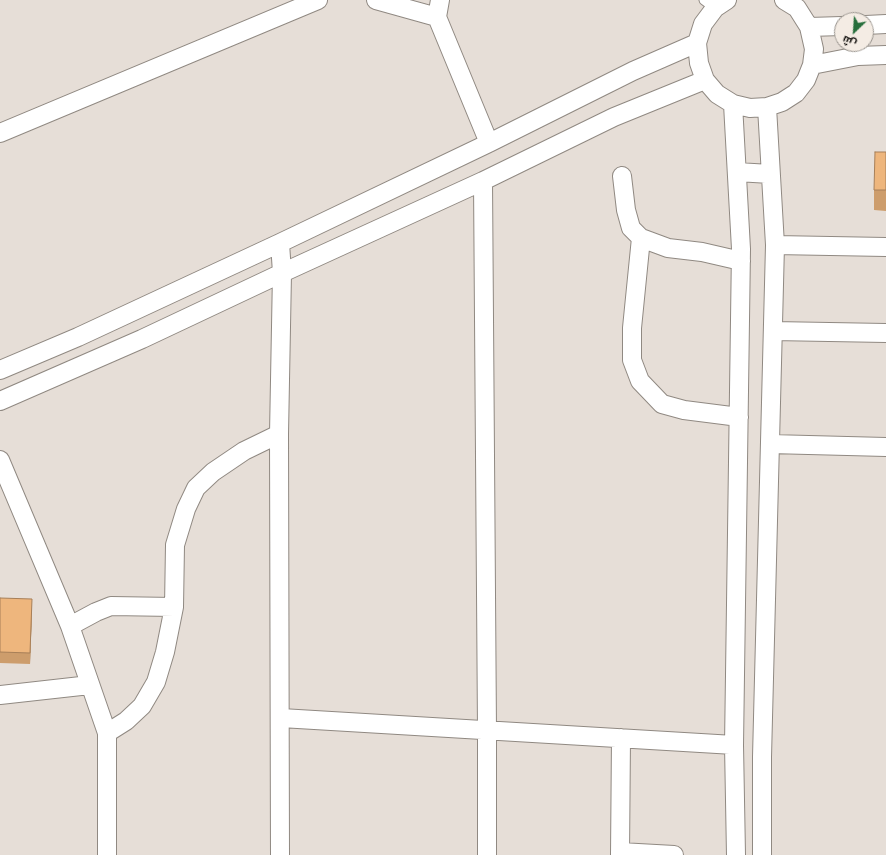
<!DOCTYPE html>
<meta charset="utf-8">
<style>
body{margin:0}
#map{position:relative;width:886px;height:855px;overflow:hidden;background:#e6ded7;font-family:Jost,Cairo,sans-serif}
canvas{display:block}
.north{position:absolute;left:834px;top:12px;width:40px;height:40px;box-sizing:border-box;background:#f4ece4;border:1px solid #98938d;border-radius:50%;rotate:205deg;font-size:11px;font-weight:700;line-height:16px;text-align:center;color:#0f0d0a}
.north::after{content:'';display:block;margin:auto;width:14px;height:18px;background:#276f3c;clip-path:polygon(50% 0,100% 100%,50% 72%,0 100%)}
</style>
<div id="map">
<canvas width="886" height="855"></canvas>
<div class="north">ش</div>
</div>
<script>
const g = document.querySelector('canvas').getContext('2d');
g.lineJoin = 'round';
const toPath = rows => new Path2D(rows.map(r => 'M' + r).join(''));
function stroke(path, color, width, dash) { g.strokeStyle = color; g.lineWidth = width; g.lineCap = dash ? 'butt' : 'round'; g.setLineDash(dash || []); g.stroke(path); }
function fillPath(path, color) { g.fillStyle = color; g.fill(path, 'evenodd'); }
const service = toPath([
 [704,0,715,8]
]);
const minor = toPath([
 [376,0,437,17,489,143],
 [727,0,715,8,703,24,697,43,699,63,705,80,717,94,733,104,750,108,767,107,782,102,796,93,806,80,812,65,814,49,809,27,797,8,784,0],
 [437,17,440,0],
 [866,25,886,24],
 [809,27,842,26],
 [812,65,858,56,886,55],
 [733,104,741,249,734,745,736,855],
 [0,133,318,0],
 [737,172,770,174],
 [622,176,626,210,631,228,641,238,668,248,702,252,741,261],
 [483,181,487,730,487,855],
 [641,238,632,328,632,360,640,381,662,404,684,410,739,417],
 [280,243,282,273,279,434,280,855],
 [775,245,886,247],
 [773,331,886,333],
 [0,370,78,337,280,243,489,143,633,71,697,43],
 [0,401,142,339,282,273,483,181,614,117,705,80],
 [770,444,886,447],
 [0,460,70,626,107,733,107,855],
 [70,626,96,612,111,606,174,607],
 [0,695,90,685],
 [281,718,734,745],
 [107,733,126,721,142,706,156,682,165,652,174,607,175,545,186,509,196,488,213,472,244,451,279,434],
 [620,852,674,855],
 [620,855,621,738],
 [762,855,762,757,775,245,767,107]
]);
stroke(service, '#908982', 11);
stroke(minor, '#908982', 20);
stroke(service, '#fff', 9);
stroke(minor, '#fff', 18);
fillPath(toPath([
 [886,152,886,211,874,210,874,190],
 [0,598,32,610,30,664,0,663]
]), '#cd9d6c');
fillPath(toPath([
 [32,599,32,610,30,664,30,653]
]), '#a77f58');
const building = toPath([
 [875,152,886,152,886,190,874,190,875,152],
 [0,598,32,599,30,653,0,652,0,598]
]);
fillPath(building, '#eeb67d');
stroke(building, '#a77f58', 1);
</script>
